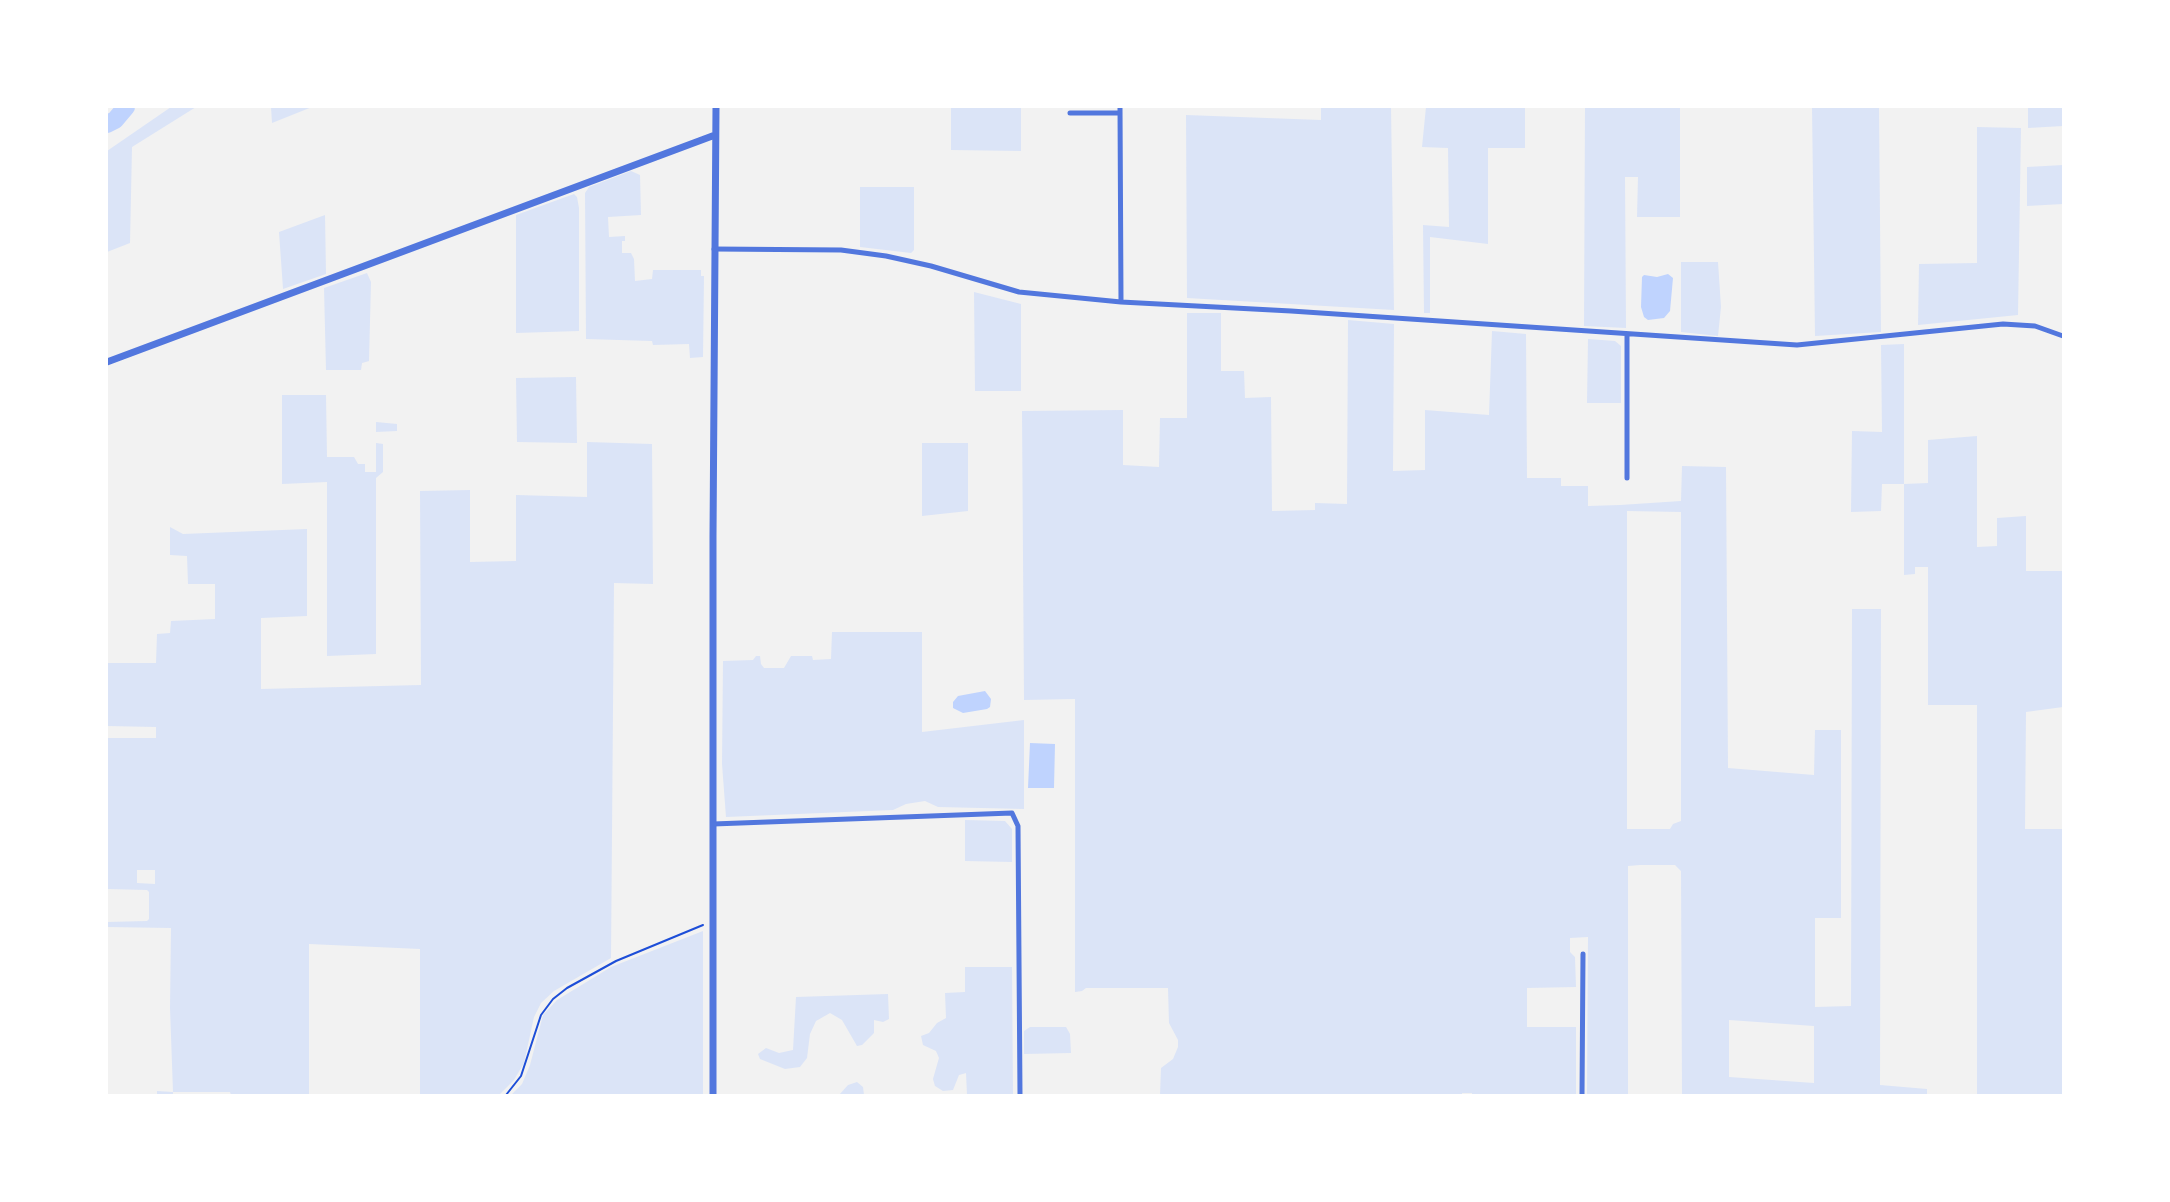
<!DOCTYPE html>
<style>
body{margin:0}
#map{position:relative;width:2170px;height:1202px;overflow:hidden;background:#f2f2f2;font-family:Jost,sans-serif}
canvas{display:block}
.frame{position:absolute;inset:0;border:108px solid #fff;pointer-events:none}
</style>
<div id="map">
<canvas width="2170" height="1202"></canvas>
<div class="frame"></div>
</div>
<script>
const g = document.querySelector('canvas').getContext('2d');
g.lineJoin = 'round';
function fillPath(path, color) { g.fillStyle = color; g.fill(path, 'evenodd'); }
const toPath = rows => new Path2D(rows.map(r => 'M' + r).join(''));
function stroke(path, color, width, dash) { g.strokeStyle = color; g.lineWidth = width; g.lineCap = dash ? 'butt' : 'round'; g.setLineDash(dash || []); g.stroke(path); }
fillPath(toPath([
 [171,107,196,107,132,147,130,243,107,252,107,151],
 [271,107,312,107,272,123],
 [951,107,1021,107,1021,151,951,150],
 [1321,107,1391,107,1394,310,1187,298,1186,115,1321,120],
 [1426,107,1525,107,1525,148,1488,148,1488,244,1430,237,1430,313,1424,313,1423,225,1449,227,1448,148,1422,147],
 [1585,107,1680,107,1680,217,1637,217,1638,177,1625,177,1626,328,1584,326],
 [1812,107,1879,107,1881,332,1815,336],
 [2028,107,2063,107,2063,126,2028,128],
 [1977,127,2021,128,2018,315,1918,325,1919,264,1977,263],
 [2063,165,2063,204,2027,206,2027,167],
 [631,171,640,175,641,215,608,217,609,237,625,236,625,241,622,241,622,253,631,253,634,259,635,281,652,279,653,270,701,270,701,276,704,276,703,357,690,358,689,344,653,345,652,341,586,339,585,193,589,187],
 [860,187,914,187,914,250,911,253,860,247],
 [574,194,577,197,579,208,579,331,516,333,516,215],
 [325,215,326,274,283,289,279,232],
 [1681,262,1718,262,1721,307,1718,336,1681,332],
 [367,273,371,282,369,361,362,363,361,370,326,370,324,288],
 [974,292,1021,304,1021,391,975,391],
 [1187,313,1221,313,1221,371,1244,371,1245,398,1271,397,1272,511,1315,510,1315,503,1347,504,1348,320,1394,324,1393,471,1425,470,1425,410,1489,415,1492,331,1526,334,1527,478,1561,478,1561,486,1588,486,1588,506,1620,505,1681,501,1682,466,1726,467,1728,768,1814,775,1815,730,1841,730,1841,918,1815,918,1815,1007,1851,1006,1852,609,1881,609,1880,1085,1927,1089,1927,1095,1682,1095,1681,871,1675,865,1640,865,1628,866,1628,1095,1587,1095,1588,937,1570,938,1570,952,1575,957,1576,987,1527,988,1527,1027,1576,1027,1576,1095,1472,1095,1472,1093,1462,1093,1462,1095,1160,1095,1161,1068,1173,1059,1178,1047,1178,1040,1169,1023,1168,988,1086,988,1082,991,1075,992,1075,699,1024,700,1022,411,1123,410,1123,465,1159,467,1160,418,1187,418],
 [1627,511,1681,512,1681,821,1673,824,1670,829,1627,829],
 [1729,1020,1814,1026,1814,1083,1729,1077],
 [1588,339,1615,341,1621,346,1621,403,1587,403],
 [1904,344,1904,484,1928,483,1928,440,1977,436,1977,547,1997,546,1997,518,2026,516,2026,571,2063,571,2063,707,2026,712,2025,829,2063,829,2063,1095,1977,1095,1977,705,1928,705,1928,567,1915,567,1915,574,1904,575,1904,484,1882,484,1881,511,1851,512,1852,431,1882,432,1881,345],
 [576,377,577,443,517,442,516,378],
 [282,395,326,395,327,457,354,457,358,464,365,464,365,472,376,472,376,443,383,444,383,472,376,478,376,654,327,656,327,482,282,484],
 [376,422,397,424,397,431,376,432],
 [587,442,652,444,653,584,614,583,611,958,554,991,541,1003,534,1017,524,1063,514,1080,499,1095,420,1095,420,949,309,944,309,1095,231,1095,230,1092,173,1092,173,1095,157,1095,157,1091,173,1092,170,1008,171,928,107,927,107,922,147,921,149,919,149,892,147,890,107,889,107,738,156,738,156,727,107,726,107,663,156,663,157,634,170,633,171,621,215,619,215,584,188,584,187,556,170,555,170,527,183,534,307,529,307,616,261,618,261,689,421,685,420,491,470,490,470,562,516,561,516,495,587,497],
 [137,870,155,870,155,884,137,883],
 [922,443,968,443,968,511,922,516],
 [832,632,922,632,922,732,1024,720,1024,809,938,807,925,801,906,804,893,810,726,817,722,764,723,661,753,660,756,656,760,656,761,664,764,668,784,668,791,656,812,656,813,660,831,659],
 [965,820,1005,821,1012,829,1012,862,965,861],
 [703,931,703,1095,511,1095,522,1084,530,1065,543,1015,557,1000,611,967],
 [965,967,1012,967,1013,1095,967,1095,966,1073,959,1075,953,1090,943,1091,935,1086,933,1079,939,1058,936,1051,923,1045,921,1036,929,1033,937,1023,946,1018,945,993,965,992],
 [888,994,889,1019,883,1022,874,1020,874,1033,862,1045,857,1046,842,1020,830,1013,816,1021,810,1034,807,1058,800,1067,785,1069,760,1059,758,1054,766,1048,779,1053,793,1050,796,997],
 [1030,1027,1066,1027,1070,1034,1071,1053,1024,1054,1024,1031],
 [857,1082,863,1087,864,1095,839,1095,848,1085]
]), '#dbe4f7');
fillPath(toPath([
 [1668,274,1673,278,1670,311,1664,318,1648,320,1644,317,1641,307,1642,277,1644,275,1657,277],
 [985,691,991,699,990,707,987,709,963,713,953,708,953,702,958,696],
 [1030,743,1055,744,1054,788,1028,788]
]), '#bfd3fe');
stroke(toPath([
 [107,124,115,120,126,107]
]), '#bfd3fe', 18);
stroke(toPath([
 [506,1095,521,1076,541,1015,553,999,567,988,616,961,703,925]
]), '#1d4ed8', 2);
stroke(toPath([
 [1120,107,1121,302],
 [1070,113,1120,113],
 [714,249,841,250,886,256,931,266,1019,292,1121,302,1291,311,1797,345,2003,324,2035,326,2063,336],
 [1627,478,1627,334],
 [713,824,1012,813,1018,826,1020,1095],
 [1582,1095,1583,954]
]), '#5277de', 5);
stroke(toPath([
 [107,362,715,135],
 [713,1095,713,536,716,107]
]), '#5277de', 7);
</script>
